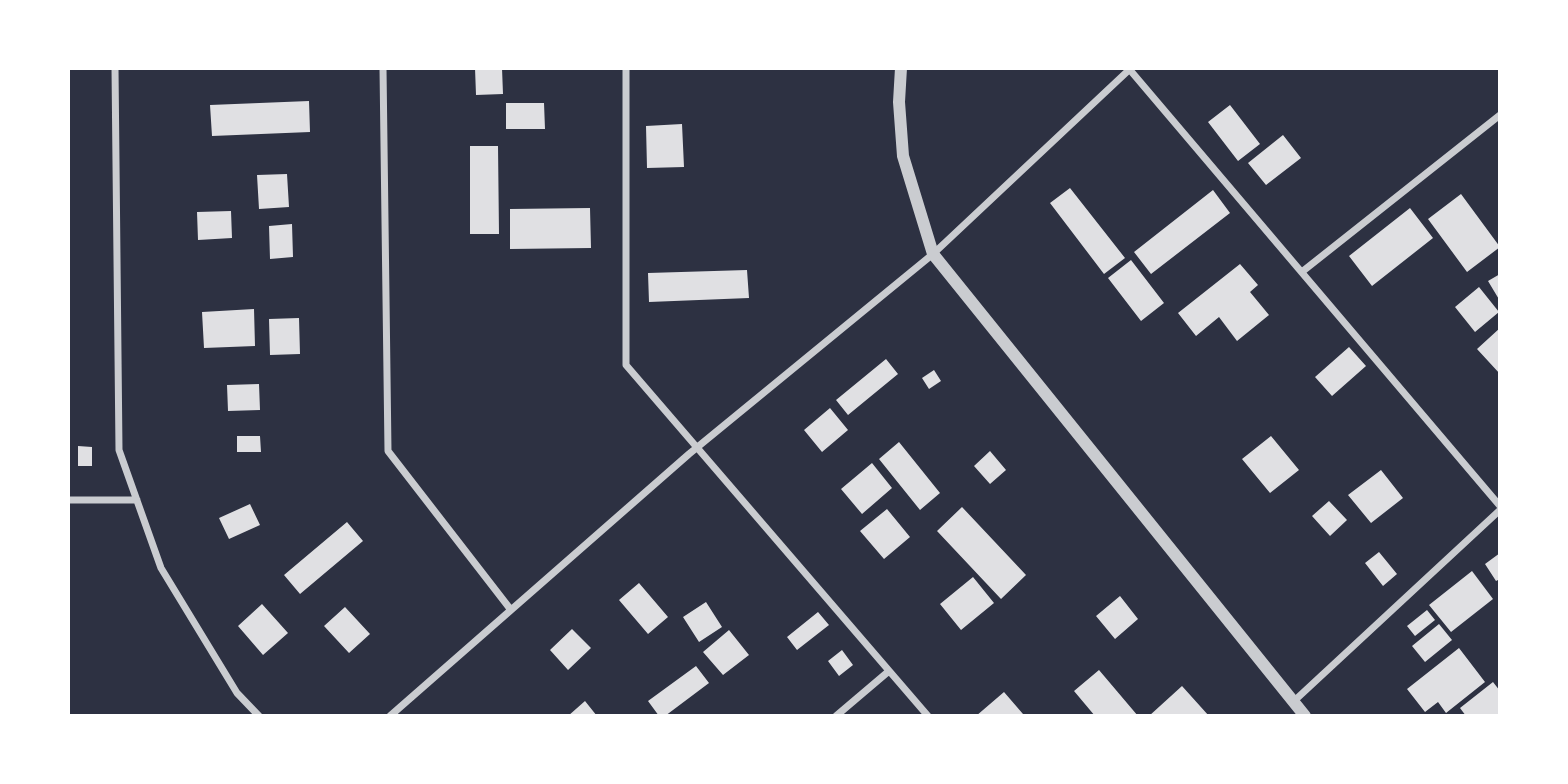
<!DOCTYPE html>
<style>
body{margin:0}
#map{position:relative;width:1568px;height:784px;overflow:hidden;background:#2d3142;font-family:Karla,sans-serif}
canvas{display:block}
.frame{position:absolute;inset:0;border:70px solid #fff;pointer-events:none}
</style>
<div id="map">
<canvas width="1568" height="784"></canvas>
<div class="frame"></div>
</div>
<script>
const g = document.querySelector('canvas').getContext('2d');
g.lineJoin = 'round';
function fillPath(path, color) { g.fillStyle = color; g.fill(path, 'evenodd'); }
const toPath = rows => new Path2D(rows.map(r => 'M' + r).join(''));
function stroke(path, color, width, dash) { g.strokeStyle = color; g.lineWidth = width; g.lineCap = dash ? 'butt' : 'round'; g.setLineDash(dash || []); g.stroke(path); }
fillPath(toPath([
 [475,68,502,68,503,94,476,95],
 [309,101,310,132,212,136,210,105],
 [506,103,544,103,545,129,506,129],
 [1230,105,1260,144,1238,161,1208,122],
 [682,124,684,167,647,168,646,126],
 [1283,135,1301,158,1266,185,1248,163],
 [470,146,498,146,499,234,470,234],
 [287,174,289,207,259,209,257,175],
 [1070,188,1125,258,1104,274,1050,203],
 [1213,190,1230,213,1151,274,1134,252],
 [1461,194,1500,247,1467,272,1428,219],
 [590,208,591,248,510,249,510,209],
 [1410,208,1433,238,1372,286,1349,256],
 [231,211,232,238,198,240,197,212],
 [292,224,293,257,270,259,269,226],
 [1131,260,1164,303,1141,321,1108,278],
 [1240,264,1258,285,1250,292,1269,315,1237,341,1219,317,1196,336,1178,313],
 [747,270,749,298,649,302,648,273],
 [1500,274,1500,301,1488,281],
 [1479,287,1499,312,1475,332,1455,307],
 [254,309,255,346,204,348,202,312],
 [299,318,300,354,270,355,269,319],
 [1500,328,1500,374,1477,349],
 [1349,347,1366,366,1332,396,1315,377],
 [886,359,898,374,848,415,836,400],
 [934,370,941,381,929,389,922,378],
 [259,384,260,410,228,411,227,385],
 [830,408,848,430,822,452,804,430],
 [237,436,260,436,261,452,237,452],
 [1271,436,1299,470,1270,493,1242,459],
 [899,442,940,493,920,510,879,459],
 [78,446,92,447,92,466,78,466],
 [990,451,1006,470,990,484,974,466],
 [872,463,892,488,862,514,841,489],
 [1381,470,1403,498,1371,523,1348,495],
 [1329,501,1347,520,1330,536,1312,516],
 [250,504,260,525,229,539,219,518],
 [962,507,1026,575,1001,599,937,531],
 [887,509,910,537,884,559,860,531],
 [347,522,363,541,300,594,284,575],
 [1379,552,1397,574,1383,586,1365,563],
 [1500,553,1500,579,1496,581,1485,564],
 [1472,571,1493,599,1451,632,1429,605],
 [973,577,994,603,961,630,940,604],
 [639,583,668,617,648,634,619,600],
 [1120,596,1138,619,1115,639,1096,616],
 [706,602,722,627,699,642,683,617],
 [262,604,288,633,263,655,238,626],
 [345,607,370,634,349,653,324,626],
 [1427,610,1435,620,1415,636,1407,626],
 [818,612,829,625,797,650,787,637],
 [1439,624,1452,640,1425,662,1412,646],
 [572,629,591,648,568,670,550,650],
 [729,630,749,655,723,675,703,652],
 [1459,648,1485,682,1446,713,1438,702,1425,712,1407,689],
 [842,650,853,665,839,676,828,661],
 [696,666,709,683,665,716,659,716,648,701],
 [1099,670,1138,716,1095,716,1074,691],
 [1493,682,1500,691,1500,716,1466,716,1460,708],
 [1182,686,1209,716,1149,716],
 [1004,692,1023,714,976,716],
 [585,701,597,716,568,716]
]), '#e0e0e3');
stroke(toPath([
 [115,68,119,450,161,568,237,693,259,716],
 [383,68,388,451,511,610],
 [626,68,626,365,928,716],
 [1130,70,1500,506],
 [1303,271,1500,115],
 [68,500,137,500],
 [1293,702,1500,510],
 [390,716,689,454,933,254,1131,68],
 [836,716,889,671]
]), '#caccd0', 7);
stroke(toPath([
 [901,68,899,102,903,156,933,254,1305,716]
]), '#caccd0', 12);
</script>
